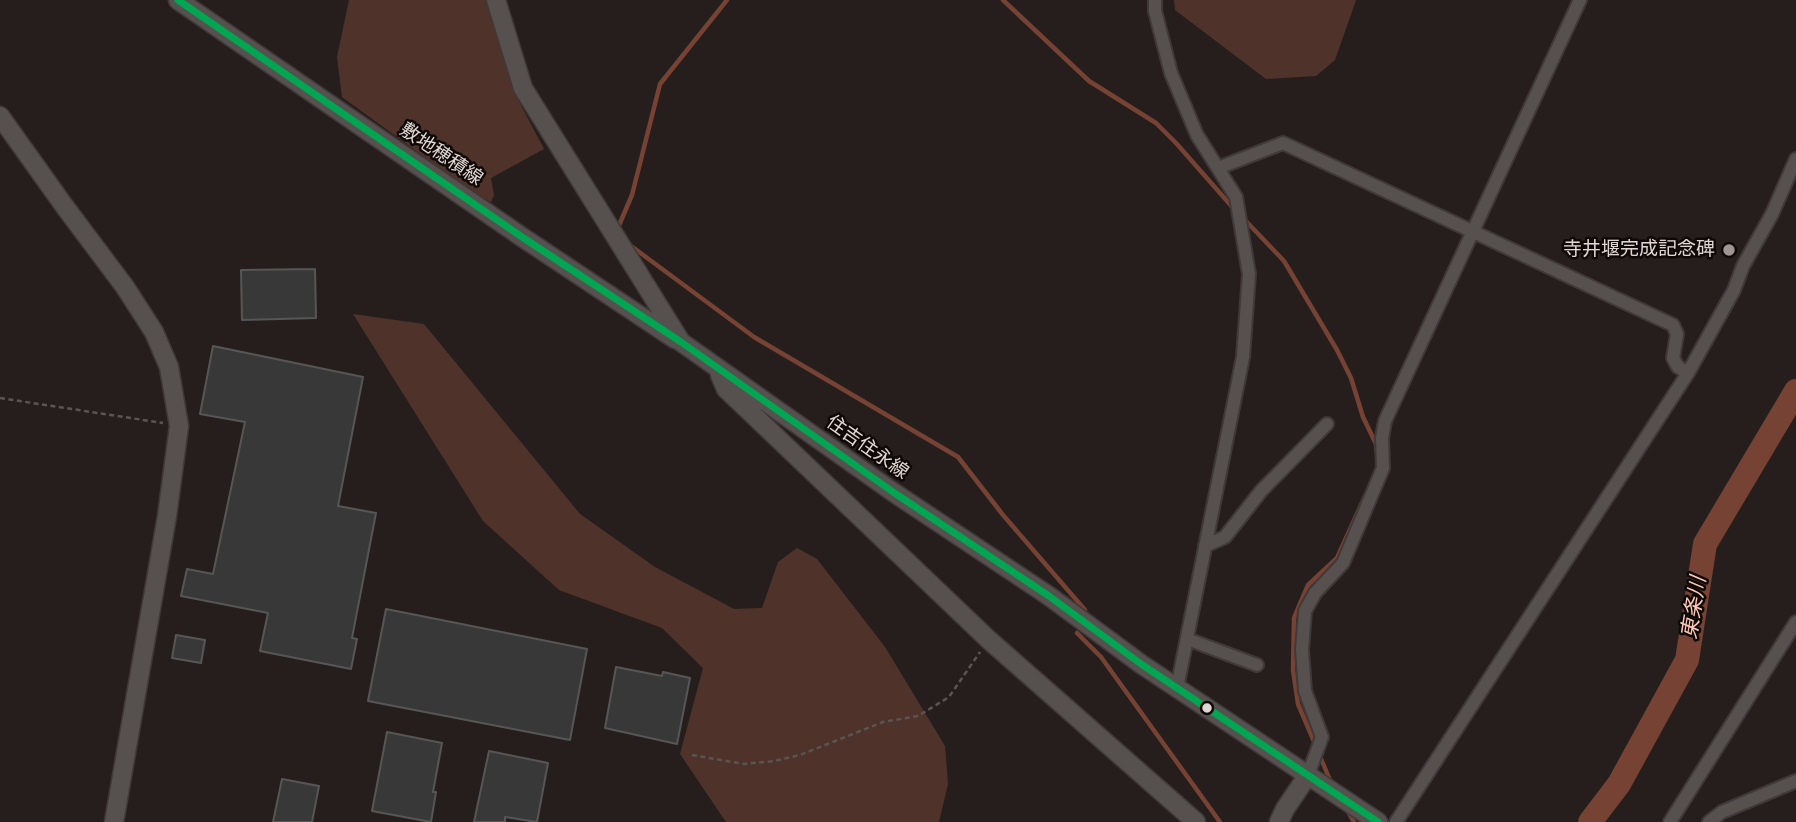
<!DOCTYPE html>
<meta charset="utf-8">
<style>
body{margin:0}
canvas{display:block;background:#261e1c}
</style>
<canvas width="1796" height="822"></canvas>
<script>
const g = document.querySelector('canvas').getContext('2d');
g.lineJoin = 'round';
function fillPath(path, color) { g.fillStyle = color; g.fill(path, 'evenodd'); }
const toPath = rows => new Path2D(rows.map(r => 'M' + r).join(''));
function stroke(path, color, width, dash) { g.strokeStyle = color; g.lineWidth = width; g.lineCap = dash ? 'butt' : 'round'; g.setLineDash(dash || []); g.stroke(path); }
function label(font, color, halo, rows, align = 'center') {
  g.font = font + ' "Varela Round","Noto Sans JP",sans-serif'; g.lineWidth = 5; g.setLineDash([]); g.textBaseline = 'middle'; g.strokeStyle = halo; g.fillStyle = color; for (const [text, x, y, turn = 0] of rows) {
    g.save(); g.translate(x, y); g.rotate((+turn || 0) * Math.PI / 180); g.textAlign = isNaN(turn) ? turn : align; if (halo) g.strokeText(text, 0, 0); g.fillText(text, 0, 0); g.restore();
  }
}
fillPath(toPath([
 [349,0,488,0,514,92,544,149,491,178,494,195,491,202,474,193,342,97,337,57],
 [1174,0,1356,0,1335,60,1316,76,1266,79,1175,10],
 [353,314,424,324,580,514,655,567,734,609,762,608,778,562,797,548,817,559,885,647,945,746,948,784,939,822,726,822,680,754,703,668,662,628,559,590,483,521]
]), '#4f332a');
stroke(toPath([
 [1003,0,1089,81,1156,123,1176,143,1234,209],
 [1243,218,1284,261,1337,350,1351,378,1363,417,1376,444,1377,454],
 [617,230,632,195,660,84,727,0],
 [627,243,754,337,958,457,1003,515,1085,610],
 [1077,633,1101,657,1220,822],
 [1316,746,1298,704,1293,670,1294,618,1308,585,1337,558,1366,494],
 [1319,754,1332,785],
 [1347,810,1354,822]
]), '#754233', 4.5);
stroke(toPath([
 [1590,822,1619,784,1687,660,1705,544,1796,391]
]), '#754233', 24);
const building = toPath([
 [315,269,316,318,242,320,241,270,315,269],
 [213,346,363,377,338,506,376,513,352,638,357,639,351,669,260,651,268,613,181,596,187,569,213,574,245,422,200,414,213,346],
 [386,609,587,649,570,740,368,701,386,609],
 [176,635,205,640,201,663,172,658,176,635],
 [616,667,662,676,663,672,690,678,677,744,605,728,616,667],
 [387,732,442,743,433,792,436,792,431,822,372,811,387,732],
 [489,751,548,763,537,822,505,817,505,822,474,822,489,751],
 [282,779,319,786,312,822,273,822,282,779]
]);
fillPath(building, '#393838');
stroke(building, '#565656', 2);
const street = toPath([
 [1155,0,1155,11,1171,73,1197,135,1236,197,1249,274,1243,357,1177,688],
 [1218,168,1283,143,1673,325,1677,334,1673,358,1678,367,1688,373],
 [1205,546,1225,537,1261,491,1327,424],
 [1187,639,1257,665],
 [1308,775,1322,737,1305,691,1302,650,1305,611,1315,593,1343,563,1383,468,1382,438,1385,421,1580,0],
 [1396,822,1688,373,1734,290,1743,266,1772,214,1796,159],
 [1670,822,1796,622],
 [1709,822,1722,812,1796,781]
]);
const secondary = toPath([
 [178,0,522,237,675,339],
 [496,0,523,88,681,342,893,492,1049,596,1141,664,1378,822],
 [0,116,65,207,125,287,154,332,169,367,179,426,167,516,114,822],
 [720,375,726,389,989,640,1196,822],
 [1279,822,1285,809,1308,775]
]);
stroke(street, '#403939', 16);
stroke(secondary, '#403939', 21);
stroke(toPath([
 [0,398,163,423],
 [692,755,744,764,774,761,800,755,883,722,918,716,949,697,980,652]
]), '#5a5452', 2.5, [5, 3.5]);
stroke(street, '#56504e', 12);
stroke(secondary, '#56504e', 18);
stroke(toPath([
 [178,0,522,237,681,342,893,492,1049,596,1141,664,1378,822]
]), '#00a651', 7);
for (const [x, y, r, color] of [
 [1729,250,7,"#9f9694"],
 [1207,708,6,"#e0d7d4"]
]) { const dot = new Path2D(); dot.arc(x, y, r, 0, 2 * Math.PI); g.fillStyle = color; g.fill(dot); stroke(dot, '#0e0806', 2.5); }
label('19px', '#e0d7d4', '#0e0806', [
 ["敷地穂積線",441,155,34],
 ["住吉住永線",867,448,35]
]);
label('19px', '#e0d7d4', '#0e0806', [
 ["寺井堰完成記念碑",1715,250]
], 'right');
label('italic 21px', '#fec8b7', '#0e0806', [
 ["東条川",1695,608,-81]
]);
</script>
